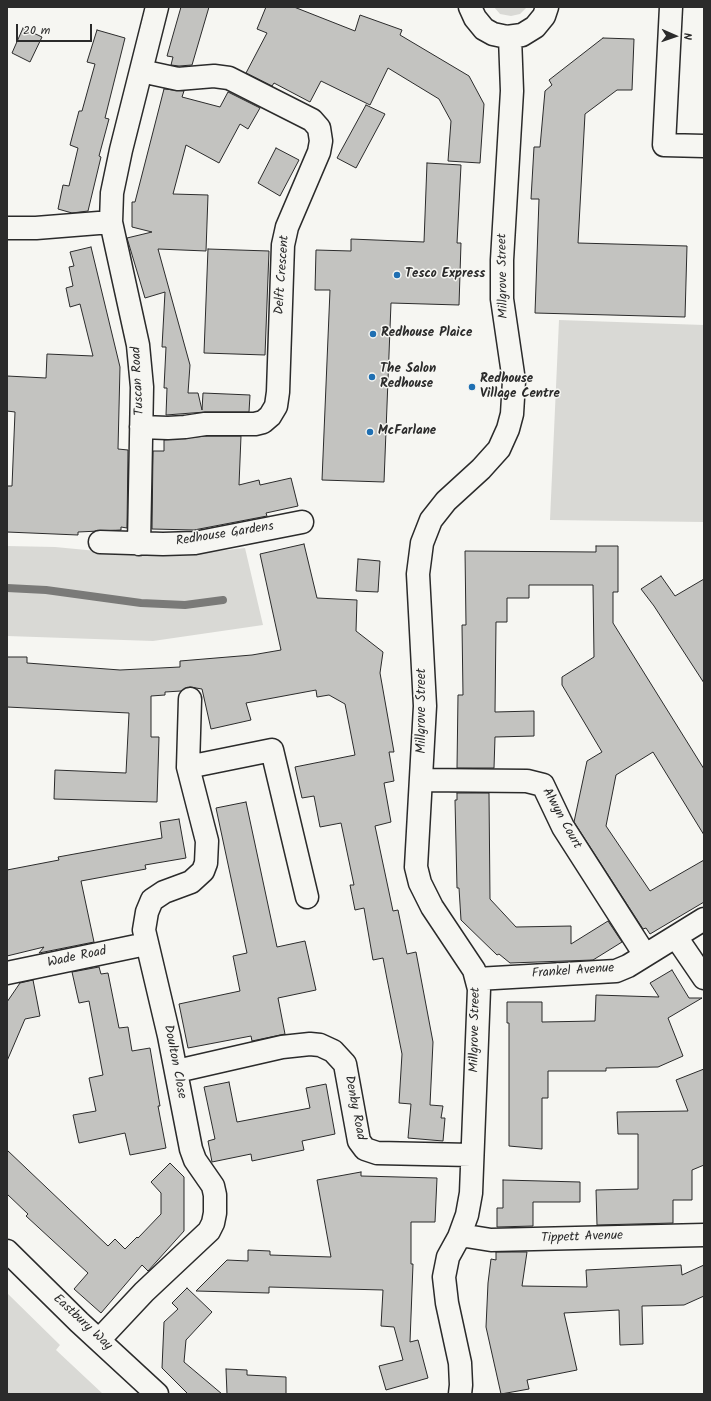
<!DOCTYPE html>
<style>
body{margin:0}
#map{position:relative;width:711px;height:1401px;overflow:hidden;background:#f6f6f2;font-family:Kalam,sans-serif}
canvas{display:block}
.frame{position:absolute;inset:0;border:8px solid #2b2b2b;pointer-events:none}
.north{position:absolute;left:655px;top:16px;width:40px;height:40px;-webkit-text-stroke:3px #f6f6f2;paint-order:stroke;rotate:92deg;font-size:11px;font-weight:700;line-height:16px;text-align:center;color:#2b2b2b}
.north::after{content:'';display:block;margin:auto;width:14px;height:18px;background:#2b2b2b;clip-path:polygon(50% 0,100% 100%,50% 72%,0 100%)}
.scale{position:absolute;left:16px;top:24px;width:76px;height:18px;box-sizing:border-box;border:2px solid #2b2b2b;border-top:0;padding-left:5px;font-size:12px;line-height:14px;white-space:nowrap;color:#2b2b2b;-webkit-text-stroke:3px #f6f6f2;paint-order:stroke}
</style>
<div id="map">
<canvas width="711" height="1401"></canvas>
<div class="frame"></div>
<div class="north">N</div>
<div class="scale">20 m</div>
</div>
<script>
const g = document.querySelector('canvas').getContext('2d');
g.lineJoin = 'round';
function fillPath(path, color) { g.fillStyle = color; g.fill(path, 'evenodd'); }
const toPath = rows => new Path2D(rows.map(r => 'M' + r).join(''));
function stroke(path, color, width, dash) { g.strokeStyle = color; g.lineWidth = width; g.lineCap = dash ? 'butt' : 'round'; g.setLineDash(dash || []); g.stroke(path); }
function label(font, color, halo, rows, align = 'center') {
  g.font = font + ' Kalam,sans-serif'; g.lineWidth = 3; g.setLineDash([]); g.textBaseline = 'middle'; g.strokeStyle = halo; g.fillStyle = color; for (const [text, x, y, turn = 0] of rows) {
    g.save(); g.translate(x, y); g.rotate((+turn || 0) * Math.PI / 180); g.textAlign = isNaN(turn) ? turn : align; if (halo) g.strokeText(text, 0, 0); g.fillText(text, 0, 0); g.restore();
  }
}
fillPath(toPath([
 [494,7,527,7,520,14,511,16,500,14],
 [559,320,704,325,704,522,550,520],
 [7,546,55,547,139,555,181,555,245,548,263,625,153,641,7,636],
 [7,1293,60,1345,56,1350,103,1394,7,1394]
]), '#d9d9d5');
stroke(toPath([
 [7,588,46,590,141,603,185,605,223,600]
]), '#7a7a78', 8);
const building = toPath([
 [181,7,209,7,192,65,179,66,171,65,173,57,167,56,181,7],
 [266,7,294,7,355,31,360,15,402,30,400,35,469,76,484,104,480,163,448,161,451,121,439,99,388,68,370,105,321,81,310,102,274,83,272,86,246,73,267,33,257,29,266,7],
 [23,28,42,37,30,62,12,53,23,28],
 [97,30,125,38,105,118,109,119,99,156,101,157,88,211,72,213,58,209,63,185,69,186,78,148,70,145,79,111,82,111,95,64,87,62,97,30],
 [603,38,634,39,632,90,617,90,585,114,578,243,687,246,685,317,535,313,539,199,531,199,534,147,540,147,545,91,552,85,549,80,603,38],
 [164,89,184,91,182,97,220,107,228,92,260,108,248,129,240,124,219,163,186,145,173,194,208,195,206,251,158,249,190,365,188,393,198,393,202,410,203,393,250,395,249,412,205,412,166,415,167,388,164,388,166,347,162,347,165,292,145,298,127,238,152,232,132,227,132,202,135,202,164,89],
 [366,105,385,114,356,168,337,158,366,105],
 [276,148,299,160,280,196,258,183,276,148],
 [427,163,461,165,457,243,461,243,459,305,391,303,384,482,322,480,330,290,315,290,316,250,351,251,351,239,424,242,427,163],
 [91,247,120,367,118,449,128,450,127,528,121,527,121,530,78,532,78,535,7,532,7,486,12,486,15,412,7,411,7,376,46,378,47,354,93,356,80,304,70,307,66,288,73,286,69,267,74,266,70,252,91,247],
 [208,249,269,251,265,355,204,353,208,249],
 [206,436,241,436,239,485,259,480,260,485,291,478,298,506,266,513,267,516,194,530,152,529,153,451,164,451,164,440,206,436],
 [304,544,317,598,357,600,356,631,383,652,380,673,394,752,389,752,394,781,384,783,391,822,375,826,393,911,398,910,407,954,416,952,433,1042,430,1105,443,1106,441,1118,445,1118,443,1141,408,1138,411,1104,399,1103,402,1054,387,979,383,958,373,960,364,908,355,910,350,885,354,885,341,823,320,827,314,796,302,798,295,767,355,755,345,704,329,695,317,697,316,690,246,703,251,720,211,729,202,689,190,687,181,691,165,692,165,695,151,696,151,737,159,737,157,802,54,799,55,770,126,773,129,713,7,707,7,657,27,657,27,663,120,670,180,667,180,661,252,655,281,650,260,554,304,544],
 [596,546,618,546,618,592,613,592,613,623,704,769,704,835,653,752,616,775,606,826,650,891,704,860,704,902,650,934,646,928,643,929,574,822,587,761,602,752,562,685,562,677,594,657,593,585,529,585,529,598,507,598,507,622,496,622,495,712,534,711,534,736,495,737,494,768,457,768,458,695,463,695,462,625,466,625,465,551,596,552,596,546],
 [358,559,380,561,378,592,356,591,358,559],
 [661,576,675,596,704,579,704,683,654,606,641,589,661,576],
 [457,793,489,793,490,899,516,927,571,926,571,944,608,921,622,942,593,960,510,963,499,954,497,955,461,920,459,888,457,888,455,800,457,800,457,793],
 [246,802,277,947,305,941,316,990,278,998,285,1034,252,1041,251,1036,188,1048,179,1004,240,991,233,956,247,953,216,808,246,802],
 [179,819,186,858,145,865,146,869,81,881,94,942,39,953,44,947,7,956,7,870,59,860,58,857,162,838,160,822,179,819],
 [99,967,101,974,108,973,119,1028,128,1027,132,1051,150,1048,160,1106,158,1106,166,1148,130,1155,125,1133,79,1143,73,1115,96,1111,89,1078,103,1075,89,1001,79,1003,72,972,99,967],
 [672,970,689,998,702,998,668,1018,683,1056,658,1067,606,1068,606,1071,548,1071,548,1098,542,1098,542,1149,509,1146,509,1023,507,1023,507,1002,542,1002,542,1022,595,1021,596,995,659,997,650,983,672,970],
 [33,980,40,1016,25,1019,7,1061,7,1002,20,983,33,980],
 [704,1069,704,1165,692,1170,692,1200,673,1200,673,1223,597,1225,596,1190,638,1189,638,1134,618,1134,617,1112,688,1111,676,1080,704,1069],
 [229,1082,237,1122,310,1108,306,1088,326,1084,335,1134,302,1141,304,1150,252,1161,251,1154,212,1162,208,1141,215,1139,204,1087,229,1082],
 [7,1150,108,1246,115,1239,125,1249,137,1237,138,1238,161,1214,161,1193,151,1182,170,1163,184,1177,184,1231,148,1271,142,1265,101,1313,74,1289,88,1273,26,1216,28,1214,7,1194,7,1150],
 [361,1172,361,1176,437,1178,435,1222,411,1222,411,1264,413,1264,410,1342,418,1340,428,1378,386,1390,379,1366,403,1360,394,1327,381,1326,383,1290,269,1287,269,1293,196,1291,227,1260,248,1261,248,1250,270,1251,270,1255,331,1257,317,1180,361,1172],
 [503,1180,580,1182,580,1202,533,1202,533,1226,497,1227,497,1208,503,1208,503,1180],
 [496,1252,527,1252,522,1286,587,1287,586,1270,681,1265,682,1275,704,1265,704,1296,684,1305,642,1306,643,1344,620,1345,619,1310,564,1313,577,1370,527,1380,529,1389,501,1394,486,1327,488,1283,491,1259,496,1260,496,1252],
 [187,1288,212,1312,186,1340,184,1362,222,1394,188,1394,162,1368,164,1322,178,1309,172,1303,187,1288],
 [226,1369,247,1370,247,1375,286,1377,286,1394,227,1394,226,1369]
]);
fillPath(building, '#c3c3c0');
stroke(building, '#2b2b2b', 1);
const minor = toPath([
 [470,7,475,18,484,29,493,34,507,37,522,35,535,27,544,16,547,7],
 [671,7,664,145,704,146],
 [141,71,178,79,214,76,229,78,312,120,319,128,321,141,319,152,287,227,283,245,278,392,276,406,270,416,263,422,255,424,205,424,185,427,168,428,141,427],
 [7,228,36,228,111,222],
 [100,542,163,544,195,543,302,522],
 [139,544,142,387,138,345,111,222,112,193,121,150,157,7],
 [188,767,190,699],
 [422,780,527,781,543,785,563,827,645,955],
 [676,937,704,978],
 [7,973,146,944],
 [477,979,616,971,628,966,704,919],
 [177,1071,282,1047,310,1044,320,1045,333,1051,345,1064,359,1141,365,1149,377,1153,471,1155],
 [460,1235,491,1240,704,1235],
 [7,1251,79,1322,157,1394],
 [99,1340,144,1292,209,1231,213,1223,215,1213,215,1195,213,1186,195,1160,191,1149,169,1036,144,930,147,912,152,900,164,892,191,882,203,871,206,863,207,841,188,767,272,750,307,897],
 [460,1394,461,1385,460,1363,447,1303,444,1277,448,1257,459,1237,467,1215,471,1193,479,989,474,970,432,907,420,883,416,867,425,706,418,574,422,543,431,520,446,501,481,469,499,449,508,429,512,414,514,381,502,299,502,260,512,91,510,37]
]);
stroke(minor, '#2b2b2b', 25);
stroke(minor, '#f6f6f2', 22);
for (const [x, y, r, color] of [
 [397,275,4,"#1f6fb2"],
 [373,334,4,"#1f6fb2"],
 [372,377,4,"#1f6fb2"],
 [472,387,4,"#1f6fb2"],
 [370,432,4,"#1f6fb2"]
]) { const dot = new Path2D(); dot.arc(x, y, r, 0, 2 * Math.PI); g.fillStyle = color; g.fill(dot); stroke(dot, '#f6f6f2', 1.5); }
label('13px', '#2b2b2b', '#f6f6f2', [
 ["Delft Crescent",283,275,-86],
 ["Millgrove Street",504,276,-91],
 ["Tuscan Road",139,381,-93],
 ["Redhouse Gardens",225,535,-9],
 ["Millgrove Street",423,711,-90],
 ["Alwyn Court",561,819,61],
 ["Wade Road",77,958,-12],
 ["Frankel Avenue",573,972,-4],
 ["Millgrove Street",476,1030,-89],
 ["Doulton Close",174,1062,79],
 ["Denby Road",354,1108,79],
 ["Tippett Avenue",582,1238,-2],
 ["Eastbury Way",82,1323,43]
]);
label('bold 13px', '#2b2b2b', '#f6f6f2', [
 ["Tesco Express",405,275],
 ["Redhouse Plaice",381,334],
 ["The Salon",380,370],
 ["Redhouse",380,385],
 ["Redhouse",480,380],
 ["Village Centre",480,395],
 ["McFarlane",378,432]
], 'left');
</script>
